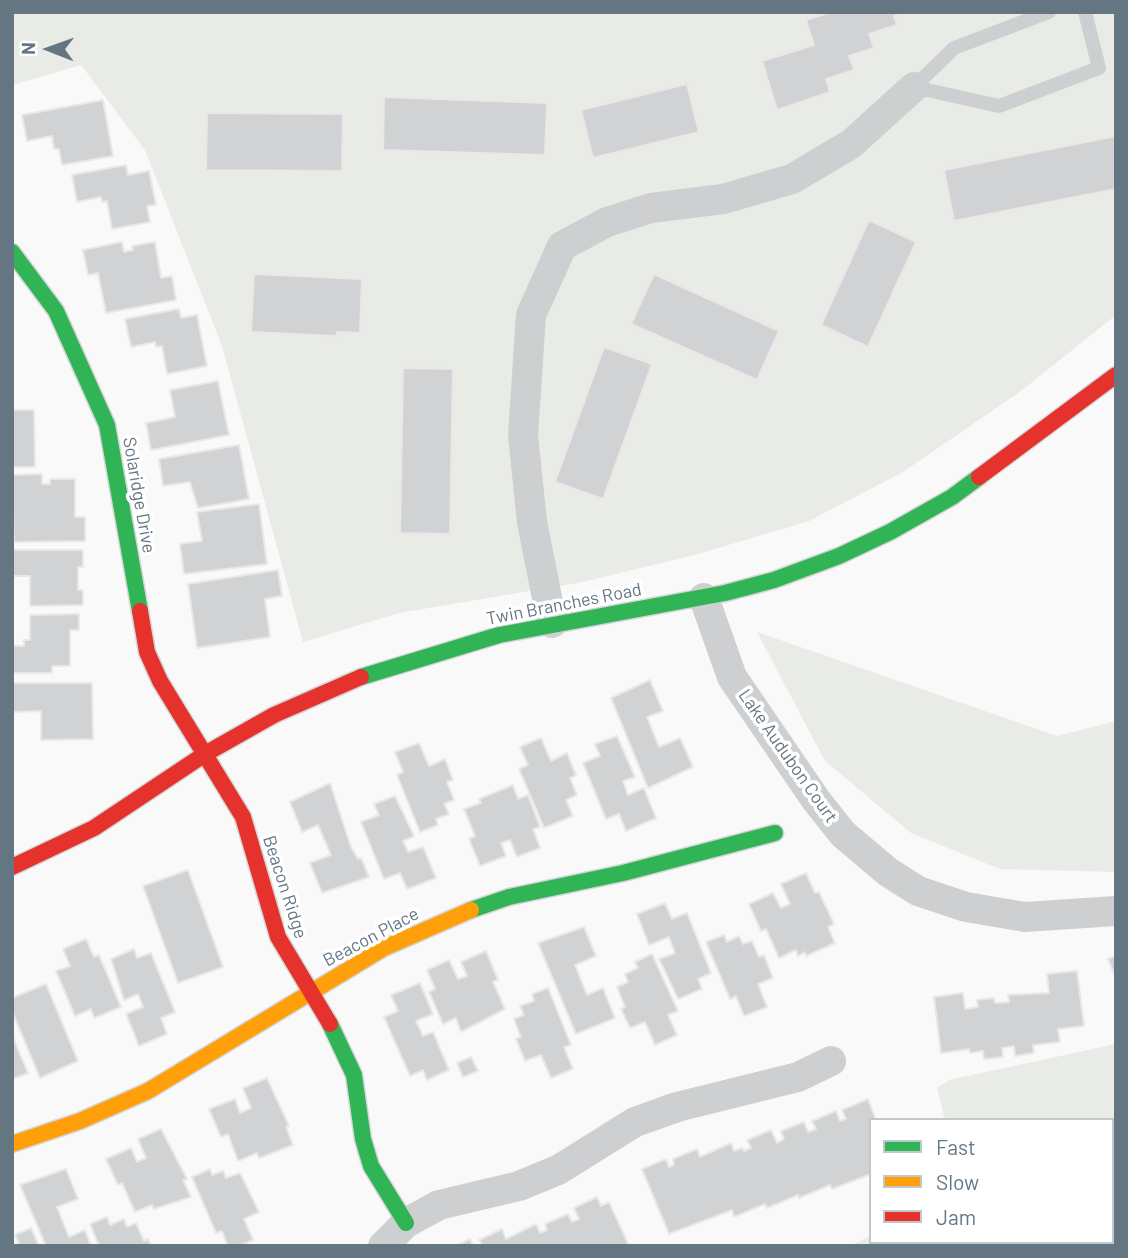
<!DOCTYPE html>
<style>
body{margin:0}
#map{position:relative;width:1128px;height:1258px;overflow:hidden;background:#f9f9f9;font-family:Barlow,sans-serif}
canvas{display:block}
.frame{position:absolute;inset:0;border:14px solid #657683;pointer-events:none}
.legend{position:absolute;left:869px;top:1118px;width:245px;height:126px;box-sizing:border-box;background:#fff;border:2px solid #c1c8cd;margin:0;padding:9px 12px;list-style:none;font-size:21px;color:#657683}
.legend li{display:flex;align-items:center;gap:14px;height:35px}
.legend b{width:35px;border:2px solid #c1c8cd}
.north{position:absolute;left:14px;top:14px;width:70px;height:70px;-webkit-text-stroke:5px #fff;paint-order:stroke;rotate:271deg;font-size:19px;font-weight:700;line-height:28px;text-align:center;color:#657683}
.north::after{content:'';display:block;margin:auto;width:24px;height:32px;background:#657683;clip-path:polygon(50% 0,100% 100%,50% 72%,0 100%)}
</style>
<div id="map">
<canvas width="1128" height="1258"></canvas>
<div class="frame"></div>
<ul class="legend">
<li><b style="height:9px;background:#30b455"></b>Fast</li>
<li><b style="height:9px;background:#ff9f0a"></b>Slow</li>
<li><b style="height:9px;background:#e5322d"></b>Jam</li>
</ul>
<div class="north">N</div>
</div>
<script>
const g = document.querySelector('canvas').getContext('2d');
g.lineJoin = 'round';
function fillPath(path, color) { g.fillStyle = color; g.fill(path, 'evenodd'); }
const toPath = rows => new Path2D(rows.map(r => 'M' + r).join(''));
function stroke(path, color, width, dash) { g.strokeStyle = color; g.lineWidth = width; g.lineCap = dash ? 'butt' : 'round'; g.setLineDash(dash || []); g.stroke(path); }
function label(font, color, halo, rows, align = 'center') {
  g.font = font + ' Barlow,sans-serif'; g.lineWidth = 7; g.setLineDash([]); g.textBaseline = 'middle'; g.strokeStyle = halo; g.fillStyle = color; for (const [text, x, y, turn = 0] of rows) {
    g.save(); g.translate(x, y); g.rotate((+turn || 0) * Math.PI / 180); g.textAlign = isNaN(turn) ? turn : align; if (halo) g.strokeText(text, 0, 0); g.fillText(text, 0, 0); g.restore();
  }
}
fillPath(toPath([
 [12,12,1116,12,1116,315,1021,391,903,472,809,521,698,554,583,582,399,613,303,642,222,346,145,150,81,65,12,85],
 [757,632,1057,736,1116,721,1116,872,1000,869,911,833,825,761],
 [1116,1044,1116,1189,1112,1190,1112,1120,945,1120,937,1088,949,1080],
 [871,1236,871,1242,995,1242,987,1246,850,1246]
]), '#e8ebe6');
fillPath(toPath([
 [1116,1189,1116,1246,987,1246,995,1242,1112,1242,1112,1190]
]), '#ced6d9');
const building = toPath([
 [831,12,905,12,894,16,897,25,869,34,874,48,849,56,854,70,826,79,830,92,777,110,762,61,814,45,806,20,831,12],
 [687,84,699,132,593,158,581,110,687,84],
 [384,97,547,103,545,155,383,150,384,97],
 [103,100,113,156,62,165,59,149,54,149,52,136,27,141,22,115,103,100],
 [207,113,343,114,342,171,206,170,207,113],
 [1116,136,1116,189,954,221,944,170,1116,136],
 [126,165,128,175,149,171,156,205,147,206,150,222,112,229,107,201,102,202,101,197,77,202,72,175,126,165],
 [869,220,916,242,868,347,821,325,869,220],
 [122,242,124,252,133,250,132,246,155,242,161,278,172,276,176,300,106,313,98,273,88,275,83,250,122,242],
 [254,274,362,279,360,333,337,332,337,336,251,332,254,274],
 [654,274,779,331,757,380,631,324,654,274],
 [179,309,181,318,197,315,207,366,167,374,162,346,156,347,155,342,131,347,125,319,179,309],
 [604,347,652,364,603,499,555,482,604,347],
 [403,368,453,369,450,534,400,533,403,368],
 [218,381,229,435,151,450,146,423,175,417,170,390,218,381],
 [12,410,34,410,35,467,12,467,12,410],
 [239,445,249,499,198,508,190,482,163,486,159,459,239,445],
 [42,474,42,484,50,484,50,479,75,479,75,517,85,517,85,541,14,542,12,475,42,474],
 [259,504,267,564,184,574,180,544,202,541,197,512,259,504],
 [12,550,83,550,83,567,78,567,78,590,83,590,83,605,30,606,30,576,12,576,12,550],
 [278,570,282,596,265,599,270,637,197,648,188,584,278,570],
 [79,614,79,630,70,630,70,666,52,666,52,673,12,673,12,646,24,646,24,640,30,640,30,615,79,614],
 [650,680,663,711,647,717,659,747,680,738,693,767,648,788,611,698,650,680],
 [12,683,92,683,93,739,41,740,41,711,12,712,12,683],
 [617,736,635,777,623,781,628,795,644,788,656,818,626,831,619,814,606,819,583,763,600,756,595,744,617,736],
 [541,738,551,761,567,753,576,775,570,778,577,795,566,800,573,816,544,828,519,769,528,765,520,747,541,738],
 [419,743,429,766,445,759,453,780,447,782,454,800,444,804,449,814,436,819,438,825,420,832,397,775,403,772,395,752,419,743],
 [330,783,351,847,358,859,361,858,369,877,322,893,310,863,331,855,318,825,302,832,290,802,330,783],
 [513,785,518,799,528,795,540,827,533,829,540,848,517,857,510,840,501,843,506,856,480,866,469,839,475,836,464,809,481,803,479,799,513,785],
 [395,796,414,836,403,841,408,852,423,847,436,878,407,889,400,873,384,879,361,822,379,815,374,804,395,796],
 [188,870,223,967,178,983,143,886,188,870],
 [806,873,815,893,819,892,834,924,828,927,835,943,806,956,805,952,798,956,796,950,779,958,766,929,761,931,749,904,773,893,781,908,790,904,781,884,806,873],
 [665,903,672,919,687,913,711,973,698,979,702,989,678,999,659,959,675,953,669,937,649,945,637,914,665,903],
 [584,927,596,956,575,965,587,995,603,988,615,1018,576,1034,538,943,584,927],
 [724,935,727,942,739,936,743,944,752,941,759,957,764,955,773,978,758,984,767,1007,744,1016,736,996,730,999,706,942,724,935],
 [86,939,94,957,99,955,121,1007,94,1018,91,1009,75,1016,56,971,70,966,63,949,86,939],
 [134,949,137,958,151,953,175,1012,161,1018,167,1034,139,1046,126,1014,143,1007,138,994,124,1000,111,959,134,949],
 [486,951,498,980,493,982,505,1009,461,1032,456,1018,443,1024,429,992,435,989,427,970,449,960,458,979,467,976,461,962,486,951],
 [652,954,678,1011,668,1015,677,1035,655,1045,645,1022,630,1028,621,1009,625,1007,617,987,628,982,625,974,638,968,635,962,652,954],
 [1116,956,1116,978,1108,959,1116,956],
 [1077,971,1084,1026,1058,1029,1060,1042,1033,1045,1034,1053,1015,1056,1014,1046,1002,1048,1003,1057,984,1059,983,1051,970,1053,969,1049,941,1053,934,997,963,993,965,1009,978,1007,977,1000,994,998,995,1003,1009,1002,1008,995,1049,993,1047,974,1077,971],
 [420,983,433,1014,416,1021,423,1036,433,1032,449,1070,427,1080,423,1070,410,1076,384,1017,398,1011,391,995,420,983],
 [46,984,78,1061,40,1078,12,1011,12,998,46,984],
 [548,988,571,1045,564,1047,573,1069,551,1078,541,1055,525,1061,516,1039,521,1037,514,1019,524,1015,520,1006,534,1001,532,994,548,988],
 [12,1035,28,1073,12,1079,12,1035],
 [471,1057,478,1071,463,1077,457,1063,471,1057],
 [267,1078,289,1126,286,1127,293,1145,259,1158,257,1153,238,1161,228,1134,221,1137,209,1109,235,1099,240,1113,251,1108,243,1088,267,1078],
 [868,1099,876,1120,871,1120,871,1174,832,1189,830,1185,799,1198,798,1195,767,1208,765,1204,734,1217,732,1210,669,1234,642,1169,666,1159,669,1167,674,1165,673,1159,697,1149,700,1157,731,1143,734,1151,742,1148,744,1151,751,1148,747,1140,771,1130,777,1143,784,1139,781,1131,804,1122,808,1132,816,1129,812,1121,836,1111,840,1121,846,1119,842,1110,868,1099],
 [161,1129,187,1179,183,1180,191,1197,154,1209,152,1205,135,1212,122,1183,118,1185,106,1159,131,1148,137,1162,146,1158,138,1139,161,1129],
 [66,1169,78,1199,57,1207,69,1237,85,1230,91,1246,46,1246,20,1185,66,1169],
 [210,1169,212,1175,223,1171,226,1178,240,1173,259,1212,244,1219,253,1240,239,1246,228,1246,222,1231,216,1233,192,1177,210,1169],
 [597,1197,601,1206,609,1202,629,1246,478,1246,482,1244,479,1240,502,1229,506,1239,536,1224,540,1233,547,1230,545,1224,568,1214,572,1222,579,1219,574,1208,597,1197],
 [107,1217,110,1225,124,1219,127,1227,136,1223,144,1241,148,1239,151,1246,99,1246,90,1224,107,1217],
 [31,1228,39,1246,14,1246,19,1243,15,1235,31,1228],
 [470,1239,473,1246,456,1246,470,1239]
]);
fillPath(building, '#d0d2d3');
stroke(building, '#e8e8e8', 2);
const fast = toPath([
 [12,252,56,311,107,425,140,611],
 [361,677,499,635,725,593,774,580,839,556,890,532,952,497,979,477],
 [471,910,509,897,623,873,775,833],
 [330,1024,354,1075,363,1139,371,1166,406,1223]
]);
const slow = toPath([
 [12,1144,80,1121,148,1091,384,948,471,910]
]);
const jam = toPath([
 [979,477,1116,375],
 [140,611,147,652,160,681,243,817,278,937,330,1024],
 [12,867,94,828,205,754,274,715,361,677]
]);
stroke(fast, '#d5d6d7', 19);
stroke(slow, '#d5d6d7', 19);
stroke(jam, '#d5d6d7', 19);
stroke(toPath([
 [914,87,999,106,1099,68,1085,12],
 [914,87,954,48,1049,12]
]), '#cecfd0', 14);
stroke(toPath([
 [704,598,732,677,816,800,843,834,888,872,918,891,966,907,1025,917,1116,911],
 [552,623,532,522,523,435,531,315,562,246,607,222,651,208,723,199,792,179,851,144,914,87],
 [383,1246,406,1223,439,1205,519,1186,558,1170,635,1122,677,1107,798,1077,831,1061]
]), '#cecfd0', 30);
stroke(fast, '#30b455', 16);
stroke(slow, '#ff9f0a', 16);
stroke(jam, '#e5322d', 16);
label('18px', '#657683', '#fff', [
 ["Solaridge Drive",139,495,80],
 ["Twin Branches Road",564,604,-11],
 ["Lake Audubon Court",788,756,55],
 ["Beacon Ridge",285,887,72],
 ["Beacon Place",371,937,-28]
]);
</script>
